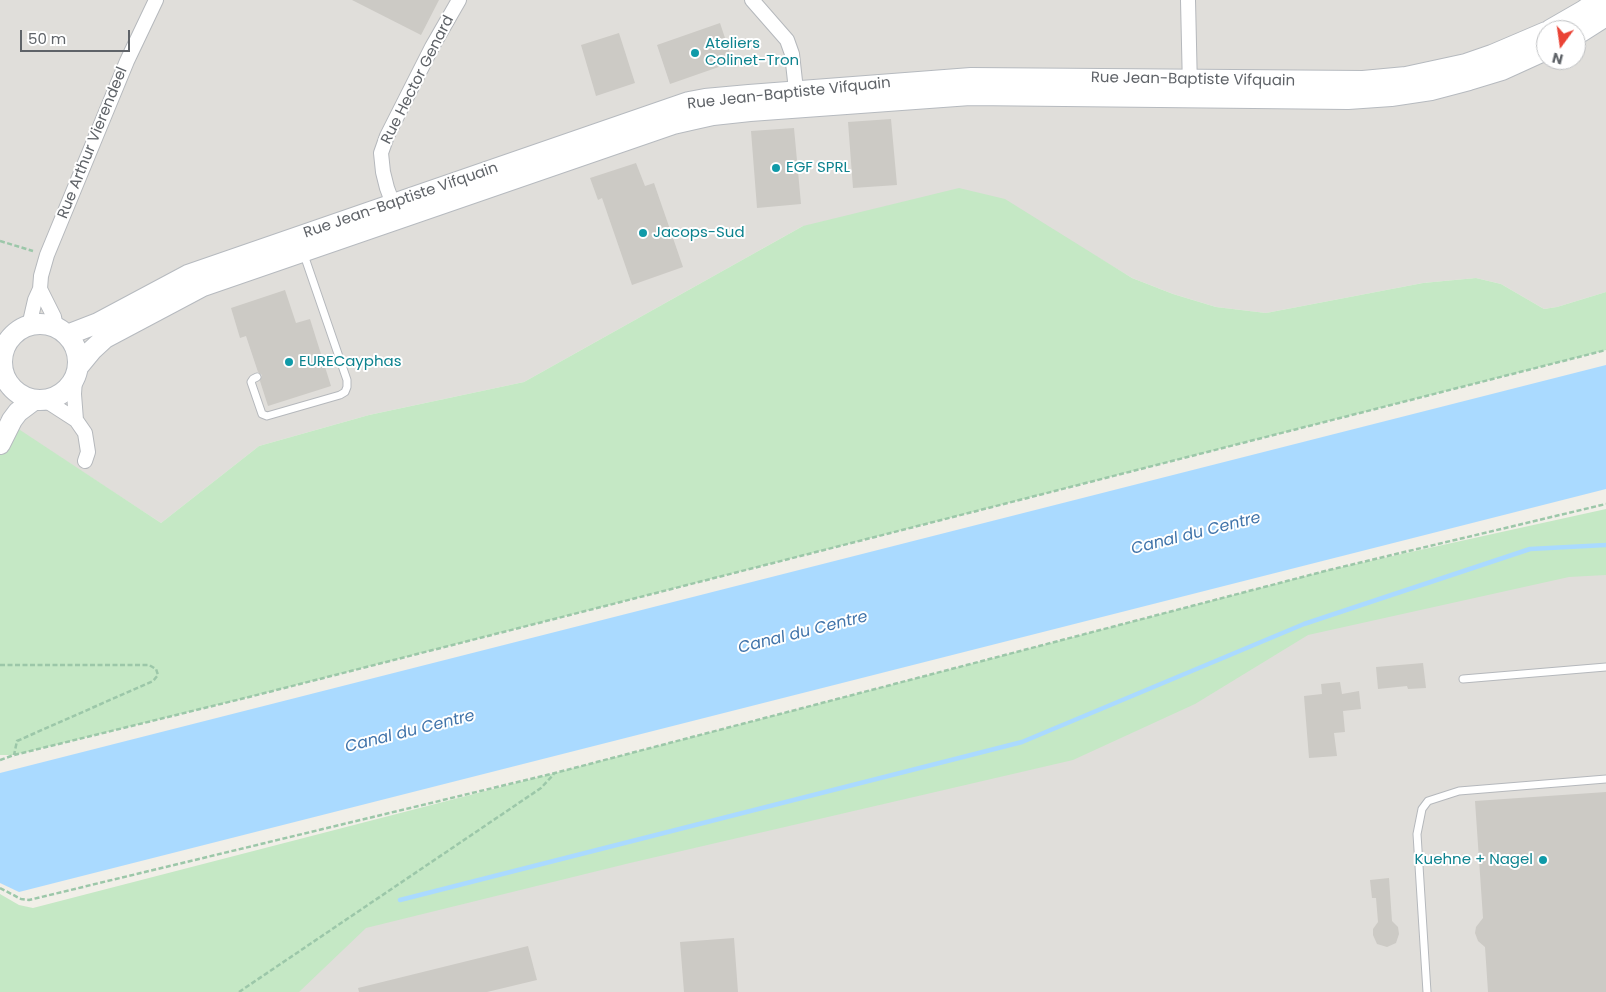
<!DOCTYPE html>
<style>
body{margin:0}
#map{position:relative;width:1606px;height:992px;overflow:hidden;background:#f1efe8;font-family:Poppins,sans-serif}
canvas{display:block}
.north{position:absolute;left:1536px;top:20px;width:50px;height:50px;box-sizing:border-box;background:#fff;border:1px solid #bfc1c3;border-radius:50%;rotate:194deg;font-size:14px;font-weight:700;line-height:20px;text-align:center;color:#5f6368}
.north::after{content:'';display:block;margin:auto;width:18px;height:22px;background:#ea4335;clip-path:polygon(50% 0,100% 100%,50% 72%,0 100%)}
.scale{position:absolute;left:20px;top:30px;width:110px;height:22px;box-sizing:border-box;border:2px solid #5f6368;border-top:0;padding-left:6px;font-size:15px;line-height:18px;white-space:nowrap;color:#5f6368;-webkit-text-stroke:4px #fff;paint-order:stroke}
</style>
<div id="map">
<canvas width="1606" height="992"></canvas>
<div class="north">N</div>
<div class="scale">50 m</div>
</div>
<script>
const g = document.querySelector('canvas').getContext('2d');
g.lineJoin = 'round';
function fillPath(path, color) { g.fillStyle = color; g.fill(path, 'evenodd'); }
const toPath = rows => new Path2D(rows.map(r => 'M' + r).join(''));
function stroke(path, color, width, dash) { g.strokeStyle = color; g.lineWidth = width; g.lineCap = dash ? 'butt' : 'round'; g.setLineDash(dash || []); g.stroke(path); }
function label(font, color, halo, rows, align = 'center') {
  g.font = font + ' Poppins,sans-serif'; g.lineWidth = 4; g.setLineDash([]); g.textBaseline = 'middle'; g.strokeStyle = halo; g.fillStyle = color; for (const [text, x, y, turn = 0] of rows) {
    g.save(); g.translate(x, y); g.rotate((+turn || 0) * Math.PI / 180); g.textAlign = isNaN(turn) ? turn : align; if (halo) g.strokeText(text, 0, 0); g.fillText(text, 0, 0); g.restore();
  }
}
fillPath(toPath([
 [0,0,1606,0,1606,292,1557,307,1544,309,1501,284,1476,278,1423,283,1266,313,1216,307,1173,294,1132,278,1079,246,803,226,524,382,369,415,259,446,161,523,0,418],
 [1546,30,1576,30,1576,60,1546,60],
 [1606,512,1606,992,114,992]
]), '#e0deda');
fillPath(toPath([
 [959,188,1005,199,1132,278,1173,294,1216,307,1266,313,1423,283,1476,278,1501,284,1544,309,1557,307,1606,292,1606,350,253,696,14,755,0,755,0,454,14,426,161,523,259,446,369,415,524,382,803,226],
 [1606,509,1606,575,1569,577,1308,635,1195,704,1073,760,630,863,366,928,299,992,0,992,0,894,19,905,33,908,555,773,1329,570]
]), '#c5e8c5');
fillPath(toPath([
 [1606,365,1606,489,19,892,0,883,0,773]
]), '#aadaff');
stroke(toPath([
 [400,900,1022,742,1304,624,1530,549,1606,545]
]), '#aadaff', 4.5);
fillPath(toPath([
 [352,0,439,0,421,35],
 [720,23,733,62,670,84,657,45],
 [619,33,635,83,596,96,581,45],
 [891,119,897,185,853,188,848,122],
 [794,128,801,204,757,208,751,131],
 [636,163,645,186,654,183,683,267,632,285,602,198,598,200,590,178],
 [285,290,296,323,310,319,331,386,268,406,260,381,262,375,258,372,246,336,240,338,231,308],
 [1423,663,1426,688,1408,689,1407,686,1378,689,1376,667],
 [1340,682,1342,694,1359,691,1361,709,1343,711,1345,732,1334,733,1337,756,1309,758,1304,696,1322,694,1321,684],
 [1606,792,1606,992,1488,992,1485,947,1478,941,1475,933,1476,927,1483,918,1475,801],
 [1389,878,1392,921,1398,927,1399,934,1396,943,1387,947,1377,944,1373,935,1373,929,1378,922,1376,898,1372,898,1370,880],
 [734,938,738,992,684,992,680,942],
 [528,946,537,980,487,992,359,992,358,988]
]), '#cccac5');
const lane = toPath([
 [257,377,253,379,251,382,262,414,267,416,340,395,345,392,347,387,347,380,303,252],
 [1463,679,1606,667],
 [1427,992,1417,834,1422,809,1428,801,1459,791,1606,779]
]);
const street = toPath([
 [752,0,787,40,792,54,797,99],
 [1188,0,1190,88],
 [396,212,387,188,383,172,381,153,387,136,432,47,459,0],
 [40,289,54,317,56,327],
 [29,326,35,300,40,289,41,276,47,255,127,61,156,0],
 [0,361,2,359],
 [75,379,74,394,76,420],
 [0,381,7,381],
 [45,400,76,420,85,433,88,452,85,461]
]);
const secondary = toPath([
 [1550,30,1583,11,1599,0],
 [1576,35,1606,16],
 '2 362a38 38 0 1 1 76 0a38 38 0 1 1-76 0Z',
 [67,335,98,323,188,275,689,102,705,99,749,95,971,78,1363,81,1406,77,1466,64,1492,55,1546,32],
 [78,367,92,350,105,338,203,286,673,124,695,119,713,115,750,111,970,95,1348,99,1391,96,1431,90,1469,80,1502,70,1546,50],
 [0,444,12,420,18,412,34,400]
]);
stroke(lane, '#b5b8bc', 9);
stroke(street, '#b5b8bc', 16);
stroke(secondary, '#b6babf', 22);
stroke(toPath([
 [0,241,33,251],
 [0,342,6,331,15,324],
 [0,665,149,665,156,669,158,675,153,681,17,741,14,755],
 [0,760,14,755,253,696,1606,350],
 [0,888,21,899,29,900,555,773,1329,570,1606,504],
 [239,992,541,788,554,774]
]), '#9cc7a9', 2.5, [5, 2.5]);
stroke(lane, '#fff', 7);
stroke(street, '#fff', 14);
stroke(secondary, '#fff', 20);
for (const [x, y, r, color] of [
 [695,53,5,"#0f9aa8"],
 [776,168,5,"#0f9aa8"],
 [643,233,5,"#0f9aa8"],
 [289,362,5,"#0f9aa8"],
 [1543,860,5,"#0f9aa8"]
]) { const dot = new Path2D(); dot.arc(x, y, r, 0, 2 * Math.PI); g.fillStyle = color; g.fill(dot); stroke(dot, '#fff', 2); }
label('15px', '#0d838f', '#fff', [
 ["Ateliers",705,44],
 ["Colinet-Tron",705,61],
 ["EGF SPRL",786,168],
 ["Jacops-Sud",653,233],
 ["EURECayphas",299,362],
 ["Kuehne + Nagel",1533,860,"right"]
], 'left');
label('15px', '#5f6368', '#fff', [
 ["Rue Hector Genard",418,80,-63],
 ["Rue Jean-Baptiste Vifquain",1193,80,1],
 ["Rue Jean-Baptiste Vifquain",789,94,-6],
 ["Rue Arthur Vierendeel",93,143,-68],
 ["Rue Jean-Baptiste Vifquain",401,201,-19]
]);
label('italic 16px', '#4174aa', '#fff', [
 ["Canal du Centre",1196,534,-14],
 ["Canal du Centre",803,633,-14],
 ["Canal du Centre",410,732,-14]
]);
</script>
